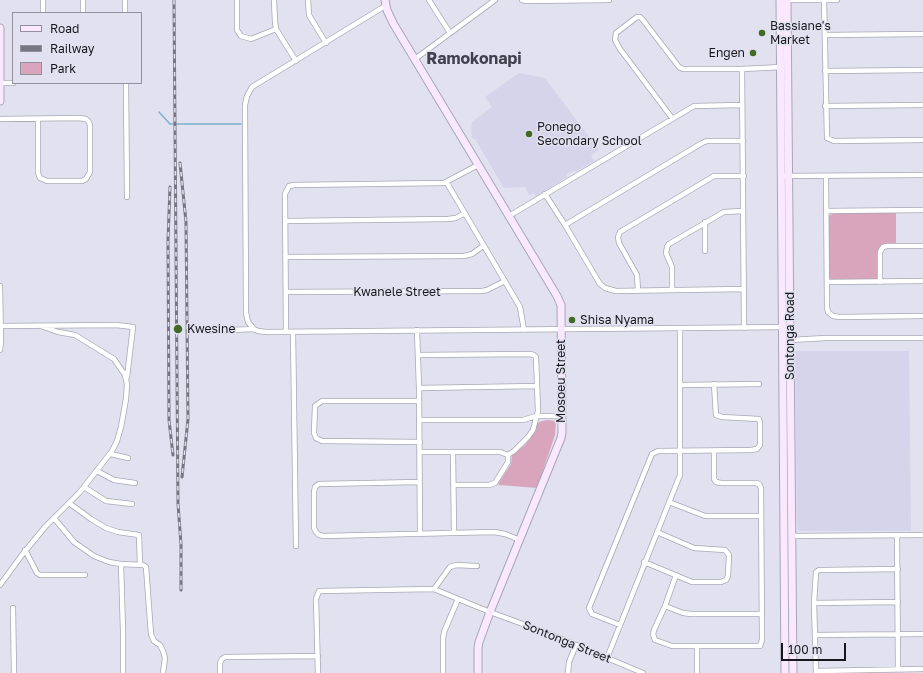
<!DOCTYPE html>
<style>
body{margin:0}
#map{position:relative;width:923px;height:673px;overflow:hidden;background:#e1e1f0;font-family:"Golos Text",sans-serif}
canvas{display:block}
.legend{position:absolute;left:12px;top:12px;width:130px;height:72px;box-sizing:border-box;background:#e1e1f0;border:1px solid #91909c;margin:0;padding:5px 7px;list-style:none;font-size:12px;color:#18171d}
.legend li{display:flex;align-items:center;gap:8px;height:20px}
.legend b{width:20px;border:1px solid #91909c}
.scale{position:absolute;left:781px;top:643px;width:65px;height:18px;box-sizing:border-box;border:2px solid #18171d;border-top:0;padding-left:5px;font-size:12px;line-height:14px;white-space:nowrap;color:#18171d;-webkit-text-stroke:3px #e1e1f0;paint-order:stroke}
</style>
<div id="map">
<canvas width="923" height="673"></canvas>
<ul class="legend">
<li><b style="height:5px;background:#fae9fe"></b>Road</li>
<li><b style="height:5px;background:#777680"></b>Railway</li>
<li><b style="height:11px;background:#d8a5bc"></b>Park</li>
</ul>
<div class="scale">100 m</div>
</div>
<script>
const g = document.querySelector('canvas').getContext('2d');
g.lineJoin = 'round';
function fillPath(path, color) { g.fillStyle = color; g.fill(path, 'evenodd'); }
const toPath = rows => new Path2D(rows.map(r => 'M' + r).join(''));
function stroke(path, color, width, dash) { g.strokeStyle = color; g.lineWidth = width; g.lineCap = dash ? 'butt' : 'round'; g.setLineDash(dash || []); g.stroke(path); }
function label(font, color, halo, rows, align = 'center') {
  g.font = font + ' "Golos Text",sans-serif'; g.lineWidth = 3; g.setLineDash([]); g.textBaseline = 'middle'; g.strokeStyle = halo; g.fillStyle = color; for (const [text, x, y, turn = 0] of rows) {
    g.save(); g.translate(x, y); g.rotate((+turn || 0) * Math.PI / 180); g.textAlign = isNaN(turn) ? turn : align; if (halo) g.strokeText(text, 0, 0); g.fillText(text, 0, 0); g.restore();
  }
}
fillPath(toPath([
 [519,73,545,78,599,150,591,155,594,161,577,171,574,171,567,174,567,177,536,196,534,193,529,195,525,187,504,188,475,139,473,139,471,136,472,135,471,133,472,122,492,107,485,97],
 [795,351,909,351,911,531,800,531,798,530,797,522]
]), '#d5d4ea');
fillPath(toPath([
 [896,212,896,244,881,246,879,248,877,279,831,279,828,275,828,218,830,215,834,213],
 [548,420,556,421,555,435,537,488,499,485,498,484,511,464,512,455,524,446,530,439,536,424,542,421]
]), '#d8a5bc');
stroke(toPath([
 [159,112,170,124,241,124]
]), '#79b3cb', 1.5);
const street = toPath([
 [43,0,43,13],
 [83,0,83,13],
 [125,0,125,13],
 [237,0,237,30,241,36,251,39,276,29],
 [274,0,275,22,276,29,296,61],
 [308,0,309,15,326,43],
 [429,0,450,33],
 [522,0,526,1,609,0],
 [785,0,837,0],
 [824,0,827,138,834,141,923,140],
 [825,35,923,34],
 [415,59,495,0],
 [742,69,744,328],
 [825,71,923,70],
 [0,83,13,83],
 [126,83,127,197],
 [825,106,923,105],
 [672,118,620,49,615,40,616,33,637,17,640,17,643,20,679,67,683,69,742,69,782,67],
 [0,119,79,118,86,119,89,122,90,126,90,172,86,179,82,181,47,181,40,178,38,173,38,119],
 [781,176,923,175],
 [826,177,827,307,828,312,833,316,839,317,923,316],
 [447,183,520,307,524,330],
 [545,194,565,225,600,284,605,288,616,291,744,289],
 [826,211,923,210],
 [509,216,694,106,742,105],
 [285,221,448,219,456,218,465,213],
 [705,222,705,251],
 [565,225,702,143,707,141,743,141],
 [286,257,464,256,472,254,483,246],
 [827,282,923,281],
 [880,282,880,252,883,247,887,246,923,246],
 [0,286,1,342,0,350],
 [672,289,672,267,666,253,667,247,669,244,724,212,743,211],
 [638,290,637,275,619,243,618,237,620,232,714,176,744,176],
 [286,292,482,291,487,290,505,281],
 [0,326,116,325,133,327,127,377],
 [254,329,248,322,246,313,245,105,247,96,252,87,385,6],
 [417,330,419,388,420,534],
 [207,331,254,329,258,331,266,332,790,327],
 [286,332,285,194,289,186,294,185,444,183,478,165],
 [293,332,296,546],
 [790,340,826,338,923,338],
 [418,355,530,354,534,355,536,357,538,411,533,430,528,437,514,451,508,455,508,462,495,483,489,485,454,485],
 [681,385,759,384],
 [419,388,537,386],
 [419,401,322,401,315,406,314,433,316,438,322,441,420,442],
 [419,420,523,420,536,416,562,416],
 [420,452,500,452,508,455],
 [453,453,454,533],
 [111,454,128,458],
 [97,471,114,480,135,483],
 [419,482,319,484,315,487,314,492,314,528,316,532,319,535,324,536,494,532,505,534,520,540],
 [84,487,106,501,132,504],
 [669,502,705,516,761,516],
 [69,503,91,519,106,528,118,532,139,535,140,565],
 [54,518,74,542,94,556,109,562,121,564,143,565,146,567,151,634,154,641,160,645,163,651,165,658,163,673],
 [897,535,898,669],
 [791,536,923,535],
 [25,550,37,573,40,575,85,575],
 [644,562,692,582,721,582,726,580,728,576,729,555,725,550,694,548,657,532],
 [121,564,123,631,123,673],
 [676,575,665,606,654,630,653,634,655,640,672,646,760,646,762,640,761,488,759,484,756,483,721,483,716,482,714,479,714,451],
 [0,585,22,555,45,527,80,492,112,451,117,441,121,427,126,399,127,384,125,375,114,359,75,335,58,332,41,326],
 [434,589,450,567,456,565,477,566],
 [814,603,898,602],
 [665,606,683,613,691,614,762,614],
 [13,608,14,673],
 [620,625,592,614,589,608,652,454,658,451,751,450,757,449,760,445,760,423,759,419,722,417,716,415,714,384],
 [815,635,923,634],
 [697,646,697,673],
 [607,658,680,475,680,328],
 [816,671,923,669],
 [220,673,220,663,222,659,225,657,318,656],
 [318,673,316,599,319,591,434,589,490,612,550,634,643,673],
 [443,673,443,639,444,632,458,599],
 [568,673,569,662,576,645],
 [816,673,814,603,816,572,819,570,825,570,898,569]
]);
const secondary = toPath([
 [385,0,387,10,393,23,557,296,561,305,562,432,561,438,490,612,479,642,478,648,478,673],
 [780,0,785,673],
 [787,0,793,673],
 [0,28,0,101]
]);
stroke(street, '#a7a7b5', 6);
stroke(secondary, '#a7a7b5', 9);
stroke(street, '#fff', 4.5);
stroke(secondary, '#fae9fe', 7);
const rail = toPath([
 [174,0,178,504,181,544,181,590],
 [180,163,186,222,188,419,182,477],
 [170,187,168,240,169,420,173,455]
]);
stroke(rail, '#777680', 3);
stroke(rail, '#e1e1f0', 1.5, [4.5]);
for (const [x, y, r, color] of [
 [762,33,4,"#426a25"],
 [753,53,4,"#426a25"],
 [529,134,4,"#426a25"],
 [572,320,4,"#426a25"],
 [178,329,5,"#426a25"]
]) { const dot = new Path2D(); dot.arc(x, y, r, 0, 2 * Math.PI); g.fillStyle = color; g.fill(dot); stroke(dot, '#e1e1f0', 1.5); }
label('12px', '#18171d', '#e1e1f0', [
 ["Bassiane's",770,26],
 ["Market",770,40],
 ["Engen",745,53,"right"],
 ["Ponego",537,127],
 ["Secondary School",537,141],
 ["Shisa Nyama",580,320],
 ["Kwesine",187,329]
], 'left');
label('12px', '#18171d', '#e1e1f0', [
 ["Kwanele Street",397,292],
 ["Sontonga Road",790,336,-90],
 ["Mosoeu Street",561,381,-90],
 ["Sontonga Street",567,642,22]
]);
label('bold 16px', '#41404c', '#e1e1f0', [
 ["Ramokonapi",474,59]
]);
</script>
